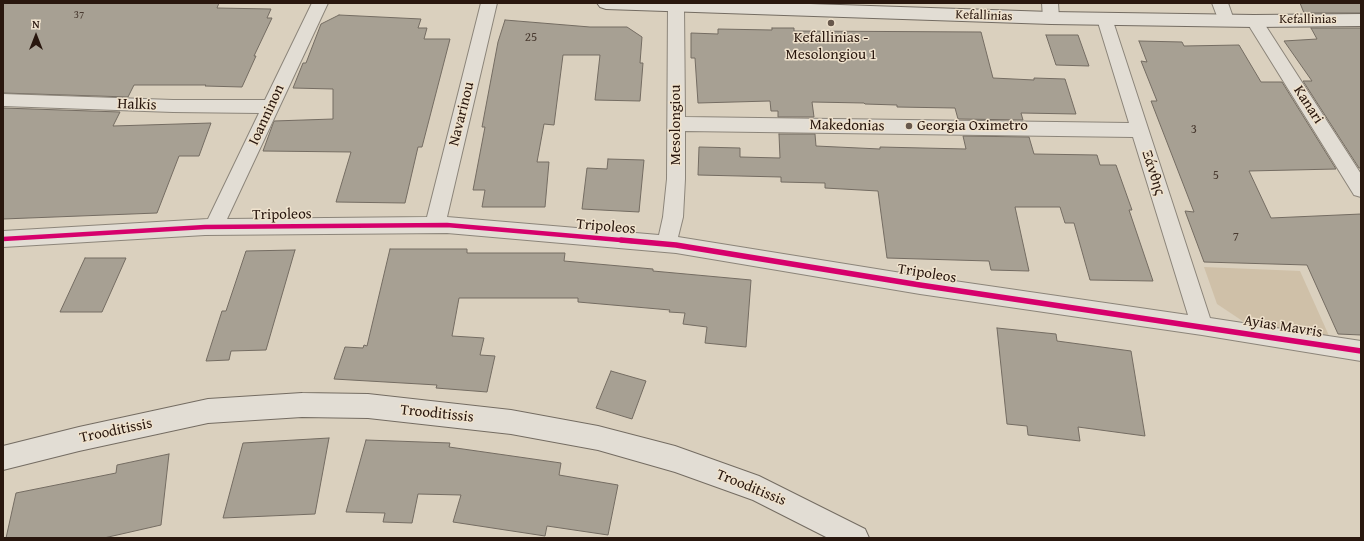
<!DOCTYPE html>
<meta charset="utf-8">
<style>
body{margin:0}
#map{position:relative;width:1364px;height:541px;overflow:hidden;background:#dad0be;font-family:"Gentium Book Plus",serif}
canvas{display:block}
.frame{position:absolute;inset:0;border:4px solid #29170e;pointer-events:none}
.north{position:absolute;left:16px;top:16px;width:40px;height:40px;-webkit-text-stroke:3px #efe2cd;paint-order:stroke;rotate:0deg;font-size:11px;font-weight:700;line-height:16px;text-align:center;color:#29170e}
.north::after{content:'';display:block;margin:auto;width:14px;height:18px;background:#29170e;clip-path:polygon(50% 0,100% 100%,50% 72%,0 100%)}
</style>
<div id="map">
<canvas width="1364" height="541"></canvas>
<div class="frame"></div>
<div class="north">N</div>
</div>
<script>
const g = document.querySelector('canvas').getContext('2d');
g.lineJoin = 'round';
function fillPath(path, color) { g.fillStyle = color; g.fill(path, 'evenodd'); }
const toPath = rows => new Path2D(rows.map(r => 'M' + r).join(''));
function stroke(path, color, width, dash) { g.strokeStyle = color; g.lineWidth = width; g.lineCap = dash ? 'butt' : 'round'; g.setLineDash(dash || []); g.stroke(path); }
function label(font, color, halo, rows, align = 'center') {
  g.font = font + ' "Gentium Book Plus",serif'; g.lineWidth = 3; g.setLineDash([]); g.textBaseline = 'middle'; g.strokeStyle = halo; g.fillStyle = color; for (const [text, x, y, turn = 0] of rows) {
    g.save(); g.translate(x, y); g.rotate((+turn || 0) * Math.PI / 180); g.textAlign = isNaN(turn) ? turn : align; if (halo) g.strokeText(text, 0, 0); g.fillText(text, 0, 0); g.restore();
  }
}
fillPath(toPath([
 [1204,267,1300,271,1330,338,1247,324,1217,304]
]), '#cfc0a8');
const building = toPath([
 [3,3,219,3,217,8,271,9,267,18,272,18,254,56,256,56,242,87,205,86,206,85,134,85,128,97,3,93,3,3],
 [1300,3,1361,3,1361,13,1304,13,1300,3],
 [339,15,421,19,418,28,427,28,424,39,450,39,422,147,418,147,405,203,336,202,351,152,263,151,274,121,333,119,333,89,293,88,303,63,306,63,321,24,339,15],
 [505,20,590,27,627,27,642,37,640,63,643,63,640,101,595,100,600,55,563,55,554,125,544,124,537,162,549,162,545,207,482,207,485,190,473,190,485,127,482,127,498,42,505,20],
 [772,28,794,28,794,31,981,32,993,78,1034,80,1034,78,1065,79,1076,114,1021,113,1023,120,958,119,955,108,897,107,897,105,865,104,864,103,812,102,814,117,778,117,778,111,771,111,770,101,698,103,695,58,691,58,691,33,718,34,718,29,772,30,772,28],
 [1311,28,1361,28,1361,168,1359,168,1303,81,1312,81,1284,41,1317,39,1311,28],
 [1046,35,1078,35,1089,66,1056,65,1046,35],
 [1139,41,1182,42,1184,46,1239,45,1261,82,1282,82,1336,169,1249,171,1271,218,1361,214,1361,335,1338,334,1307,265,1204,262,1185,211,1194,212,1151,101,1157,101,1141,61,1147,62,1139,41],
 [3,108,120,112,113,126,211,123,199,156,179,156,157,213,3,219,3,108],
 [779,134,815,134,816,146,880,149,880,147,966,149,963,136,1029,137,1034,154,1097,155,1100,165,1116,165,1132,210,1129,210,1153,281,1090,280,1074,223,1065,223,1060,207,1015,207,1029,271,991,270,989,261,887,258,878,191,825,188,825,183,781,182,781,177,698,175,699,147,740,148,740,157,780,158,779,134],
 [608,159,644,160,639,212,582,209,587,168,607,169,608,159],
 [390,249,467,249,467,253,565,253,564,261,653,269,653,271,751,280,746,347,705,343,707,327,683,324,685,313,669,312,670,310,578,302,578,298,459,298,452,336,484,338,480,355,495,356,487,392,436,388,437,385,334,379,345,347,363,348,364,345,367,346,390,249],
 [295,250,266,350,231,351,229,360,206,361,222,311,226,311,246,251,295,250],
 [85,258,126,258,102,312,60,312,85,258],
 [997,328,1056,334,1057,341,1131,351,1145,436,1078,427,1080,441,1028,435,1027,426,1007,424,997,328],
 [611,371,646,381,632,419,596,408,611,371],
 [329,438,315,514,223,518,243,443,329,438],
 [366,440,450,443,449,447,561,463,559,475,618,485,608,535,547,526,545,536,453,522,461,495,418,494,412,523,383,522,385,513,346,512,366,440],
 [169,454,161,525,104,538,6,538,16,493,116,473,117,465,169,454]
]);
fillPath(building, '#a7a093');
stroke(building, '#746c62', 1);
const street = toPath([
 [312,3,328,3,227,219,427,217,481,3,497,3,447,217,659,235,663,217,667,179,668,6,670,3,682,3,684,6,685,117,1129,123,1097,19,1099,15,1105,14,1111,15,1210,318,1361,341,1361,361,1202,335,920,294,676,253,447,233,205,235,3,247,3,231,208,219,259,113,173,112,3,106,3,94,173,100,265,100,312,3],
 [685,131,1133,137,1188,315,920,276,678,237,683,217,685,179,685,131],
 [1042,3,1058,3,1059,18,1057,22,1051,23,1045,22,1043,18,1042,3],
 [1212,3,1228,3,1234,20,1232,24,1226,25,1220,24,1212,3],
 [1254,16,1260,17,1361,174,1361,197,1354,195,1246,21,1248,17,1254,16]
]);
const secondary = toPath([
 [597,3,780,3,1051,12,1254,15,1361,14,1361,26,1254,27,1051,24,606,9,600,7,597,3],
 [302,393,368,394,511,410,598,426,675,446,759,476,865,529,869,538,828,538,753,500,675,472,598,450,511,434,368,418,302,417,208,423,79,451,3,470,3,446,79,427,208,399,302,393]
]);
stroke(street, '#8c857a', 2);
stroke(secondary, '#746c62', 2);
fillPath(street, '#e2ddd4');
fillPath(secondary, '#e2ddd4');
stroke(toPath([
 [3,239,205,227,447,225,632,241]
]), '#d6006c', 4.5);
stroke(toPath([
 [621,240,676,245,920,285,1361,351]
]), '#d6006c', 5.5);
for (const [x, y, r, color] of [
 [831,23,4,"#67584c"],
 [909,126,4,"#67584c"]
]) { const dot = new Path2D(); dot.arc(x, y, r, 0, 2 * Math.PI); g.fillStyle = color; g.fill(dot); stroke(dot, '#efe2cd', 1.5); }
label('11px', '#48392f', null, [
 ["37",79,15]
]);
label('13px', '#29170e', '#efe2cd', [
 ["Kefallinias",984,16,2],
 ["Kefallinias",1308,20]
]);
label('13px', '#48392f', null, [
 ["25",531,38],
 ["3",1194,130],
 ["5",1216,176],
 ["7",1236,238]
]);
label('15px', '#29170e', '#efe2cd', [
 ["Kefallinias -",831,38],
 ["Mesolongiou 1",831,55],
 ["Georgia Oximetro",917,126,"left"]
]);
label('15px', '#29170e', '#efe2cd', [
 ["Halkis",137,105,2],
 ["Kanari",1308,105,57],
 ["Navarinou",462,114,-76],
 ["Ioanninon",267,115,-65],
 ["Mesolongiou",676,125,-90],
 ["Makedonias",847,126,1],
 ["Ξάνθης",1153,173,72],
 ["Tripoleos",282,215,-1],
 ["Tripoleos",606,227,5],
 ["Tripoleos",927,274,9],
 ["Ayias Mavris",1283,327,9],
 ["Trooditissis",437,414,6],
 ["Trooditissis",116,431,-12],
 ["Trooditissis",751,488,22]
]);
</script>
